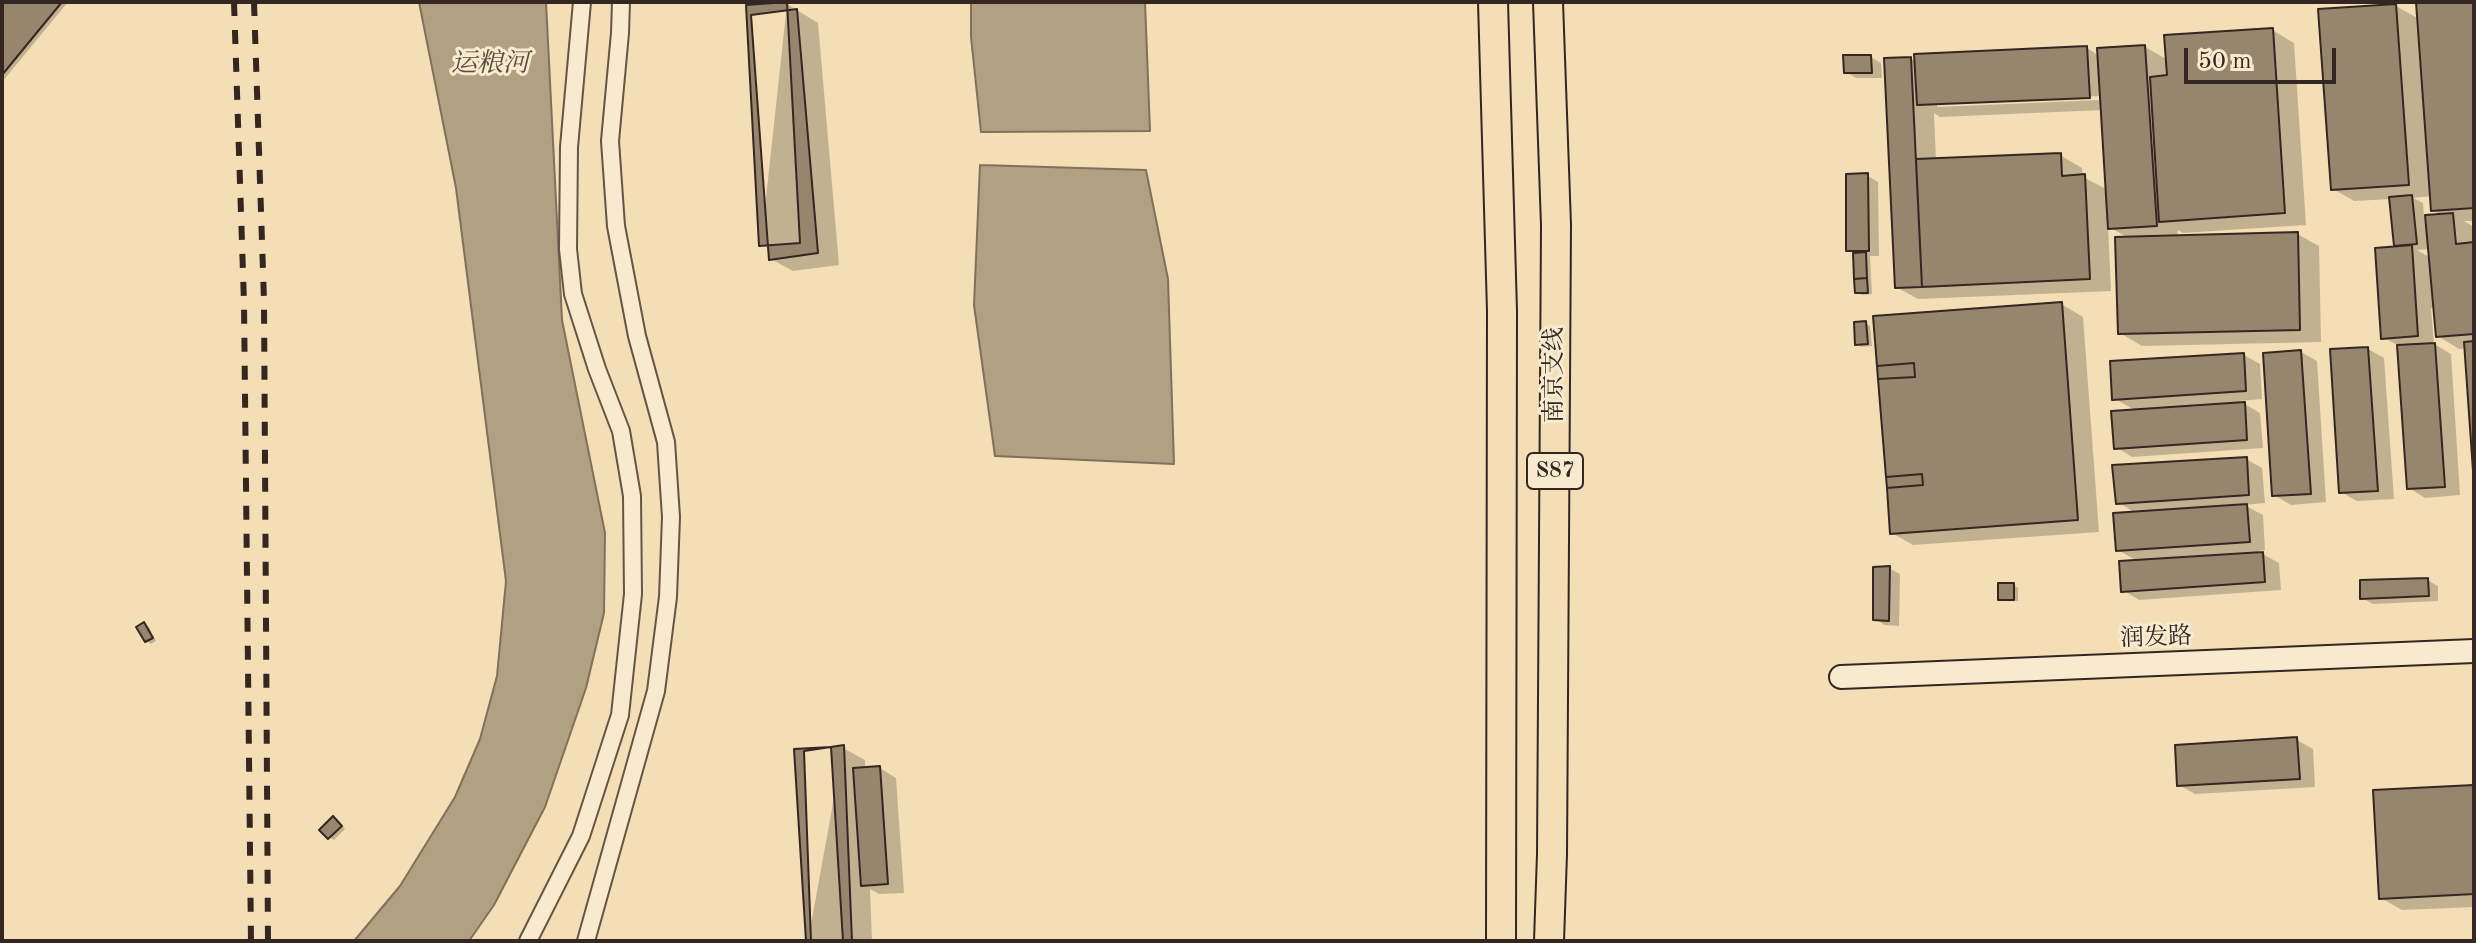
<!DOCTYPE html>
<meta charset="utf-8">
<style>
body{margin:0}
#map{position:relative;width:2476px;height:943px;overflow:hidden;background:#f3deb5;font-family:"Old Standard TT",serif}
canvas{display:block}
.frame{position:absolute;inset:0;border:4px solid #342721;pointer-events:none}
.scale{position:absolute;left:2184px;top:48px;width:152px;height:36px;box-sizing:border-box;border:4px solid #342721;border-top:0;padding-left:10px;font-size:24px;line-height:28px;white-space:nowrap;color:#342721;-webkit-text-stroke:6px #f7eacf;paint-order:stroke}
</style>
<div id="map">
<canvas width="2476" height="943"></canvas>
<div class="frame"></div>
<div class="scale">50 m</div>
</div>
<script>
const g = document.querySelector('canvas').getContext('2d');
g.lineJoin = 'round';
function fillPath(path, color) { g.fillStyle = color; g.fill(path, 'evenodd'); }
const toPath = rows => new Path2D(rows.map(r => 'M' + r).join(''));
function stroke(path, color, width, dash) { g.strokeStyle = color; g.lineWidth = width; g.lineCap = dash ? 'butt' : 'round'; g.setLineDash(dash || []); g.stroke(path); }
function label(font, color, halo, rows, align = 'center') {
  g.font = font + ' "Old Standard TT","Noto Serif SC",serif'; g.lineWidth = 6; g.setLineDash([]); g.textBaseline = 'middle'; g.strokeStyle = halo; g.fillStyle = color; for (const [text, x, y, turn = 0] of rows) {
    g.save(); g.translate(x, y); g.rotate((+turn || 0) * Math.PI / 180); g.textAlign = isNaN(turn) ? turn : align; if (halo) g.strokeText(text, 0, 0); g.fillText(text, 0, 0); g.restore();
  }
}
const water = toPath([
 [419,2,546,2,562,320,605,533,604,613,586,688,545,807,494,905,469,941,354,941,400,886,455,797,480,739,497,676,506,581,456,188,419,2],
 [971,2,1145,2,1150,131,981,132,971,37,971,2],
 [980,165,1146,170,1168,279,1174,464,995,456,974,305,980,165]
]);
fillPath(water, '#b2a083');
stroke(water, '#80705c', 2);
fillPath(toPath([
 [2,2,68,2,2,82],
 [2418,2,2474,2,2474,221,2464,221,2474,227,2474,456,2467,348,2459,349,2438,336,2435,308,2431,308,2434,344,2451,354,2460,495,2425,498,2409,488,2399,346,2383,337,2401,248,2396,245,2391,199,2354,201,2333,189,2396,6,2419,19],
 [2432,196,2432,210,2443,216,2424,217,2423,203,2413,198],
 [2430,249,2431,258,2417,250],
 [787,4,818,23,839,265,793,271,771,259,771,250,761,244],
 [2272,30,2294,43,2306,225,2183,233,2178,230,2177,237,2297,234,2319,246,2321,342,2142,346,2120,333,2128,238,2108,226,2111,291,1918,299,1896,287,1911,59,1916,62,2087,48,2099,56,2145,47,2168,60],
 [2100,96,2100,100,1937,107,1937,103],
 [2103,110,2108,190,2083,177,2082,168,2060,155,1936,161,1934,113,1940,117],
 [1871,57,1881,63,1882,78,1856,78,1846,72],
 [1868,176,1878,182,1879,256,1870,256,1872,294,1862,295,1857,292,1855,254,1848,250],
 [2061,304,2083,317,2099,532,1913,545,1892,533],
 [1865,323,1870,326,1872,346,1861,347,1857,344],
 [2368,349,2384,358,2394,499,2357,501,2341,492],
 [2301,352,2317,361,2326,502,2291,505,2274,495],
 [2244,355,2260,364,2262,399,2239,401,2260,413,2263,448,2132,457,2116,447,2136,411,2114,398],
 [2246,459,2262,468,2265,503,2244,505,2263,515,2265,550,2257,551,2279,563,2281,590,2139,600,2123,590,2139,562,2118,550,2136,513,2117,502],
 [1889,568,1900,574,1899,626,1885,625,1875,619],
 [2427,580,2438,586,2438,601,2373,604,2362,598],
 [2014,585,2018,588,2018,601,2004,601,2000,599],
 [144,624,149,627,156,641,151,644,147,641],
 [2297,740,2313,749,2315,787,2195,794,2179,785],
 [843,748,865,760,865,769,880,768,896,778,904,893,879,894,870,889,872,941,808,941],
 [2474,787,2474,907,2402,910,2381,898],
 [338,821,345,829,334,840,329,837]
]), '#0003');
const building = toPath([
 [2,2,62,2,2,75,2,2],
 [787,2,800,243,759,246,746,5,787,2],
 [2416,2,2474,2,2474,208,2431,211,2416,2],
 [2396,4,2409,185,2331,190,2318,9,2396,4],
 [797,9,818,253,769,260,751,15,797,9],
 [2273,28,2285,213,2159,222,2150,77,2167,75,2164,35,2273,28],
 [2145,45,2157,226,2108,229,2097,48,2145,45],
 [2087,46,2090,98,1917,105,1914,54,2087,46],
 [1843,55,1871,55,1872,73,1844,73,1843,55],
 [1911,57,1922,287,1895,288,1884,58,1911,57],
 [2061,153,2062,176,2085,174,2090,279,1922,287,1916,159,2061,153],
 [1868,173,1869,251,1846,251,1846,174,1868,173],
 [2412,195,2417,244,2394,246,2389,197,2412,195],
 [2453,213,2456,244,2474,242,2474,334,2436,337,2425,215,2453,213],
 [2298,232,2300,330,2118,334,2115,237,2298,232],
 [2412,245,2418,336,2381,339,2375,248,2412,245],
 [1866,252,1867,278,1854,279,1853,253,1866,252],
 [1867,278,1868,293,1855,293,1854,279,1867,278],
 [2062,302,2078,520,1890,534,1887,488,1923,485,1922,474,1886,477,1878,379,1915,377,1914,363,1877,366,1873,316,2062,302],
 [1866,321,1868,344,1855,345,1854,322,1866,321],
 [2474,341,2474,485,2464,342,2474,341],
 [2435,343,2445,487,2407,489,2397,345,2435,343],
 [2368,347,2378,491,2339,493,2330,349,2368,347],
 [2301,350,2311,494,2272,496,2263,353,2301,350],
 [2244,353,2246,391,2112,400,2110,361,2244,353],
 [1914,363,1915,377,1878,379,1877,366,1914,363],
 [2245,402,2247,440,2114,449,2111,411,2245,402],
 [2247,457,2249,495,2116,504,2112,465,2247,457],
 [1922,474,1923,485,1887,488,1886,477,1922,474],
 [2247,504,2250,542,2116,551,2113,513,2247,504],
 [2263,552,2265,582,2121,592,2119,561,2263,552],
 [1890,566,1889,621,1873,620,1873,567,1890,566],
 [2428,578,2429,596,2360,599,2360,580,2428,578],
 [1998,583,2014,583,2014,600,1998,600,1998,583],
 [144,622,153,638,145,642,136,627,144,622],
 [2297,737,2300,779,2177,786,2175,745,2297,737],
 [844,745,852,941,811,941,804,751,844,745],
 [831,747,843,941,806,941,794,749,831,747],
 [880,766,888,884,861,886,853,768,880,766],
 [2474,785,2474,894,2379,899,2373,790,2474,785],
 [333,816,342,826,328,839,319,830,333,816]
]);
fillPath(building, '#97866e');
stroke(building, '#342721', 2);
const street = toPath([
 [528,941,581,836,620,715,633,594,632,496,621,431,597,369,573,294,568,249,569,147,582,2],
 [586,941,656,691,668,597,671,517,666,442,637,336,616,226,610,141,620,33,621,2]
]);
const secondary = toPath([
 [1841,677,2474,651]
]);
const highway = toPath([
 [1493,2,1502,311,1501,941],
 [1548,2,1556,225,1552,854,1549,941]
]);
stroke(street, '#645546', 20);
stroke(secondary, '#342721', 26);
stroke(highway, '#342721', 32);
stroke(street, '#f7eacf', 16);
stroke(secondary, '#f7eacf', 22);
stroke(highway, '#f3deb5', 28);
stroke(toPath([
 [234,2,244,303,251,941],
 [254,2,264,301,268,941]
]), '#342721', 6, [14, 14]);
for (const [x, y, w] of [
 [1555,471,56]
]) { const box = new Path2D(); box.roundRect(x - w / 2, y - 18, w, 36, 6); g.fillStyle = '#f7eacf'; g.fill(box); stroke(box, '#342721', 2); }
label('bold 22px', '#342721', null, [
 ["S87",1555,471]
]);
label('24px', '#342721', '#f7eacf', [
 ["南京支线",1555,375,-90],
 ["润发路",2156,638,-2]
]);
label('italic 26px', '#5a4b3e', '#f7eacf', [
 ["运粮河",490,64]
]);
</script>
